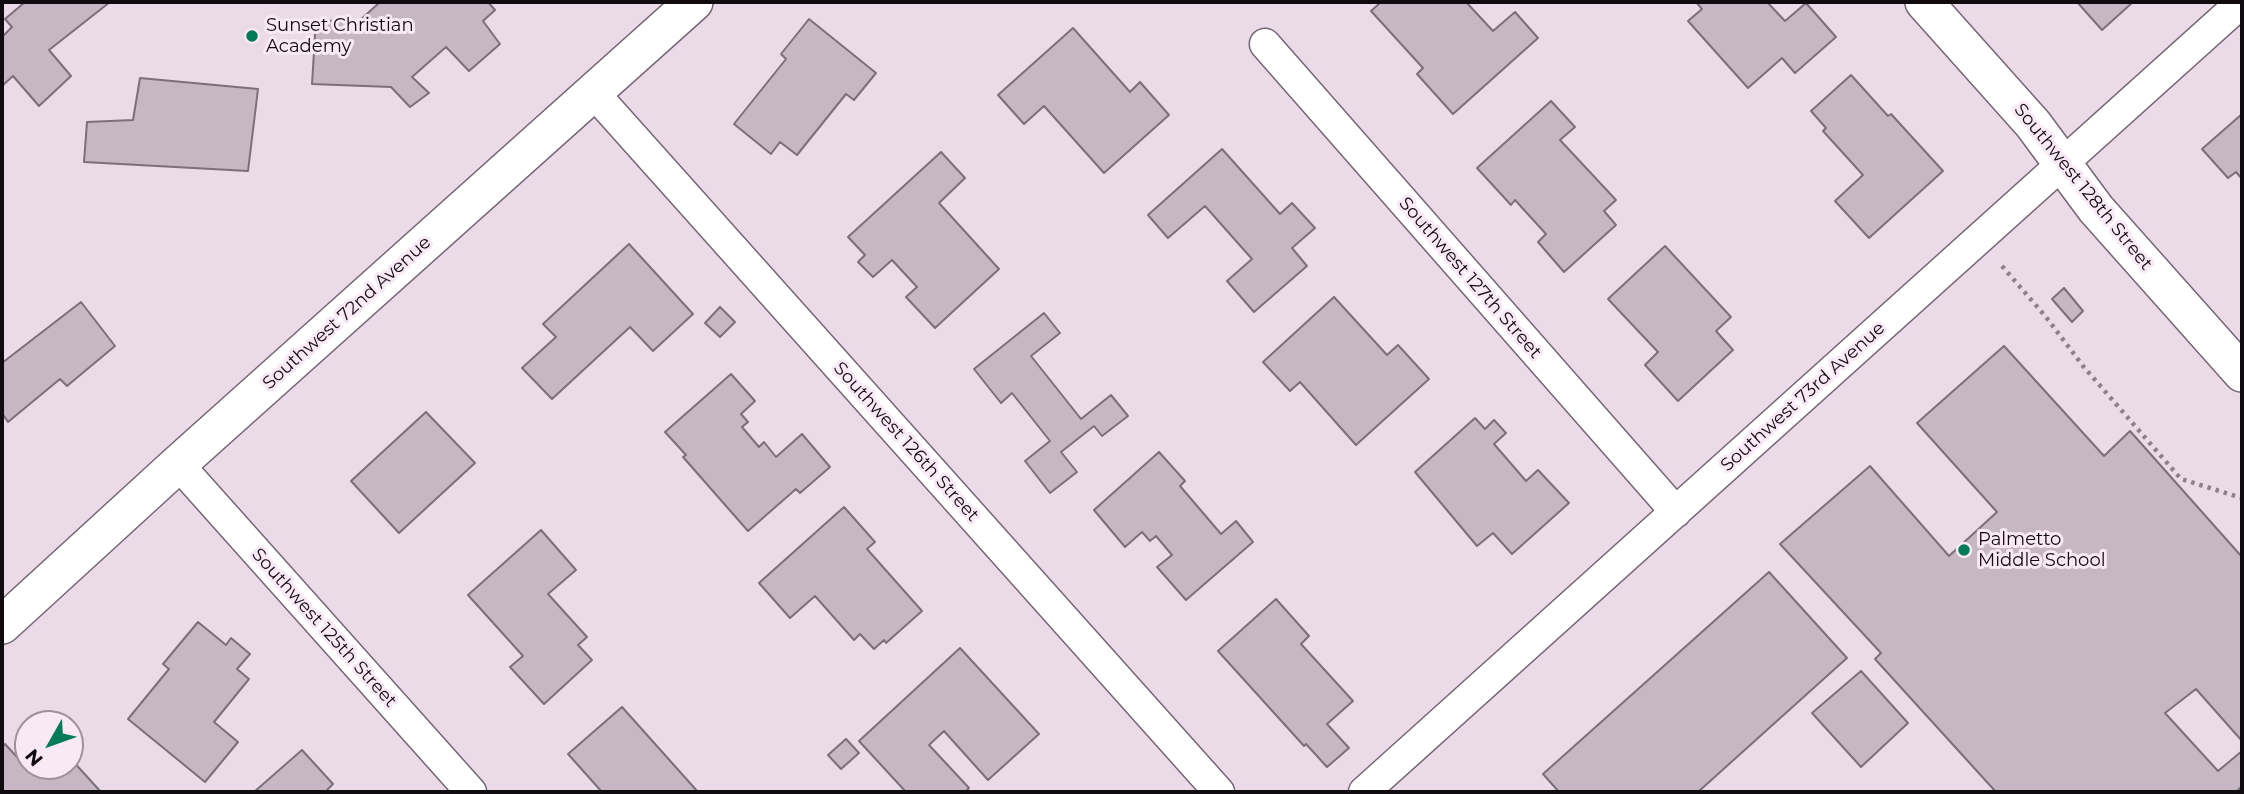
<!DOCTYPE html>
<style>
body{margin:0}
#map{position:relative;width:2244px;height:794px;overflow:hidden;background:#ebdbe9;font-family:Montserrat,sans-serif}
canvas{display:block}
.frame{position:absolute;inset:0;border:4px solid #100b0f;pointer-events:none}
.north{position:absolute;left:14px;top:710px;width:70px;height:70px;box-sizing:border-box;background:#f9e8f6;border:2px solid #9c909a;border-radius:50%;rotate:230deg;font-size:19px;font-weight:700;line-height:28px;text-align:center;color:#100b0f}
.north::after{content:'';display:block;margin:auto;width:24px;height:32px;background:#027b59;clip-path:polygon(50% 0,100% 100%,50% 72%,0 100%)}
</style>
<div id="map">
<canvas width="2244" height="794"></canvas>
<div class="frame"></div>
<div class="north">N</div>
</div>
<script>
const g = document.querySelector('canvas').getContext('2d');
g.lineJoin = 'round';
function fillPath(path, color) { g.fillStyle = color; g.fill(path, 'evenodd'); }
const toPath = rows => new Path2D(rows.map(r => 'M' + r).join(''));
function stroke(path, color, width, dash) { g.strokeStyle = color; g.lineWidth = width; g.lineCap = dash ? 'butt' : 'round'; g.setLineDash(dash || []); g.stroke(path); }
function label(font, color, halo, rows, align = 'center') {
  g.font = font + ' Montserrat,sans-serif'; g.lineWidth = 6; g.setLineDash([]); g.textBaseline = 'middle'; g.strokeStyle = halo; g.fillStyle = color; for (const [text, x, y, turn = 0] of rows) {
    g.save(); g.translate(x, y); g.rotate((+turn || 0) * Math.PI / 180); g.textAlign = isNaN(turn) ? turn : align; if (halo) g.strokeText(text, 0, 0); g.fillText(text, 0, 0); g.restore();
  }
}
const building = toPath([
 [25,2,110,2,49,50,71,76,39,106,13,76,2,86,2,37,12,27,5,19,25,2],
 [380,2,488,2,495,10,483,21,500,44,469,71,446,47,412,77,429,93,410,107,391,87,312,84,316,20,358,22,380,2],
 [1381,2,1466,2,1493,31,1515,12,1538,38,1453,114,1417,74,1423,68,1371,11,1381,2],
 [1696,2,1767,2,1785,21,1806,3,1836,37,1795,73,1782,58,1748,88,1688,21,1702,9,1696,2],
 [2077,2,2133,2,2102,30,2077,2],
 [809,19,876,73,854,100,846,94,797,155,780,142,771,154,734,124,786,59,781,54,809,19],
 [1073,28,1130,92,1140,82,1169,115,1104,173,1044,106,1024,124,998,95,1073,28],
 [1851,75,1888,116,1891,114,1943,171,1869,238,1835,201,1863,175,1823,131,1826,128,1811,111,1851,75],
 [140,78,258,89,248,171,84,162,87,122,133,120,140,78],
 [1551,101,1575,127,1560,140,1616,200,1604,211,1616,225,1564,272,1538,242,1546,234,1515,200,1511,205,1477,168,1551,101],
 [2242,114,2242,179,2236,172,2228,178,2202,149,2242,114],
 [1222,149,1280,214,1292,203,1315,228,1292,248,1307,266,1254,312,1227,281,1252,259,1205,206,1168,238,1148,215,1222,149],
 [941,152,965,178,939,203,999,269,935,328,906,297,917,287,892,260,873,277,858,262,865,255,848,237,941,152],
 [629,244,693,314,653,351,630,327,552,399,522,368,556,337,543,324,629,244],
 [1665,246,1731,317,1716,331,1733,350,1678,401,1645,365,1658,352,1608,299,1665,246],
 [2064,288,2083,311,2072,322,2052,299,2064,288],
 [1334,297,1387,355,1398,345,1429,379,1356,445,1300,382,1290,391,1263,362,1334,297],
 [81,302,115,346,67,386,60,379,8,422,2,413,2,363,81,302],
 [720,307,735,322,720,337,705,323,720,307],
 [1044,313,1060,333,1031,356,1081,419,1111,395,1128,416,1102,436,1094,426,1061,452,1077,472,1050,493,1025,461,1050,441,1012,393,1001,403,974,369,1044,313],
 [2004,346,2104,456,2130,431,2242,557,2242,741,2196,689,2165,713,2218,771,2242,751,2242,786,2236,792,1996,792,1875,659,1881,653,1780,544,1870,466,1949,556,1997,512,1917,423,2004,346],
 [731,374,755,401,741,414,748,422,742,427,759,447,764,442,776,457,802,434,830,467,800,493,796,489,748,531,683,457,686,455,665,432,731,374],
 [426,412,475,463,399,533,351,481,426,412],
 [1475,418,1485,429,1494,420,1506,433,1494,444,1526,481,1538,470,1569,503,1512,554,1493,533,1477,546,1415,472,1475,418],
 [1159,452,1185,481,1180,486,1221,534,1236,521,1253,542,1186,600,1157,567,1172,555,1156,536,1150,541,1142,532,1125,547,1094,510,1159,452],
 [844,507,875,542,867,549,922,611,886,643,884,640,874,649,860,634,854,640,815,596,790,618,759,583,844,507],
 [541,530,576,570,548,594,587,637,578,645,592,660,544,704,510,667,523,656,468,595,541,530],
 [1769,572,1847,658,1698,792,1559,792,1543,774,1769,572],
 [1276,599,1309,636,1301,644,1353,701,1327,724,1349,748,1327,767,1306,744,1304,746,1218,651,1276,599],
 [198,622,226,645,231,638,250,654,237,669,249,679,214,722,238,742,205,782,128,719,169,669,163,664,198,622],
 [960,648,1039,734,988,780,944,731,929,745,969,788,965,792,906,792,859,741,960,648],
 [1861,671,1908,723,1861,767,1812,713,1861,671],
 [622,707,698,792,602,792,568,754,622,707],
 [846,739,859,753,841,769,828,755,846,739],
 [5,744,29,770,33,766,70,766,70,758,101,792,2,792,2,747,5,744],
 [302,750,333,784,327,790,329,792,254,792,302,750]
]);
fillPath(building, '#c7b7c4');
stroke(building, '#7d6e7b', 2);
const minor = toPath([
 [1265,44,1676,512],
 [593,92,1219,792],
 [178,464,471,792],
 [1364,792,2242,2]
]);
const tertiary = toPath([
 [1924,2,2033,124,2096,209,2242,373],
 [2,625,178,464,694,2]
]);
stroke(minor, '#756673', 33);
stroke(tertiary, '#756673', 40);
stroke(toPath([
 [2002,266,2046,317,2083,366,2181,479,2242,498]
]), '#8c818b', 4.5, [3.5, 5]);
stroke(minor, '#fff', 30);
stroke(tertiary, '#fff', 37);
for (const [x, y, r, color] of [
 [252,36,7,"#027b59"],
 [1964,550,7,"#027b59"]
]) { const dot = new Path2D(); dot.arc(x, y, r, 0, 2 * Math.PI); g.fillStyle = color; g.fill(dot); stroke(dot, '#f9e8f6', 2.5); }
label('18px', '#100b0f', '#f9e8f6', [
 ["Sunset Christian",266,26],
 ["Academy",266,47],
 ["Palmetto",1978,540],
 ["Middle School",1978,561]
], 'left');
label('18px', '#100b0f', '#f9e8f6', [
 ["Southwest 128th Street",2083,187,51],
 ["Southwest 127th Street",1470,278,49],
 ["Southwest 72nd Avenue",347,313,-42],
 ["Southwest 73rd Avenue",1803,397,-42],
 ["Southwest 126th Street",906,442,48],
 ["Southwest 125th Street",324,628,48]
]);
</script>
